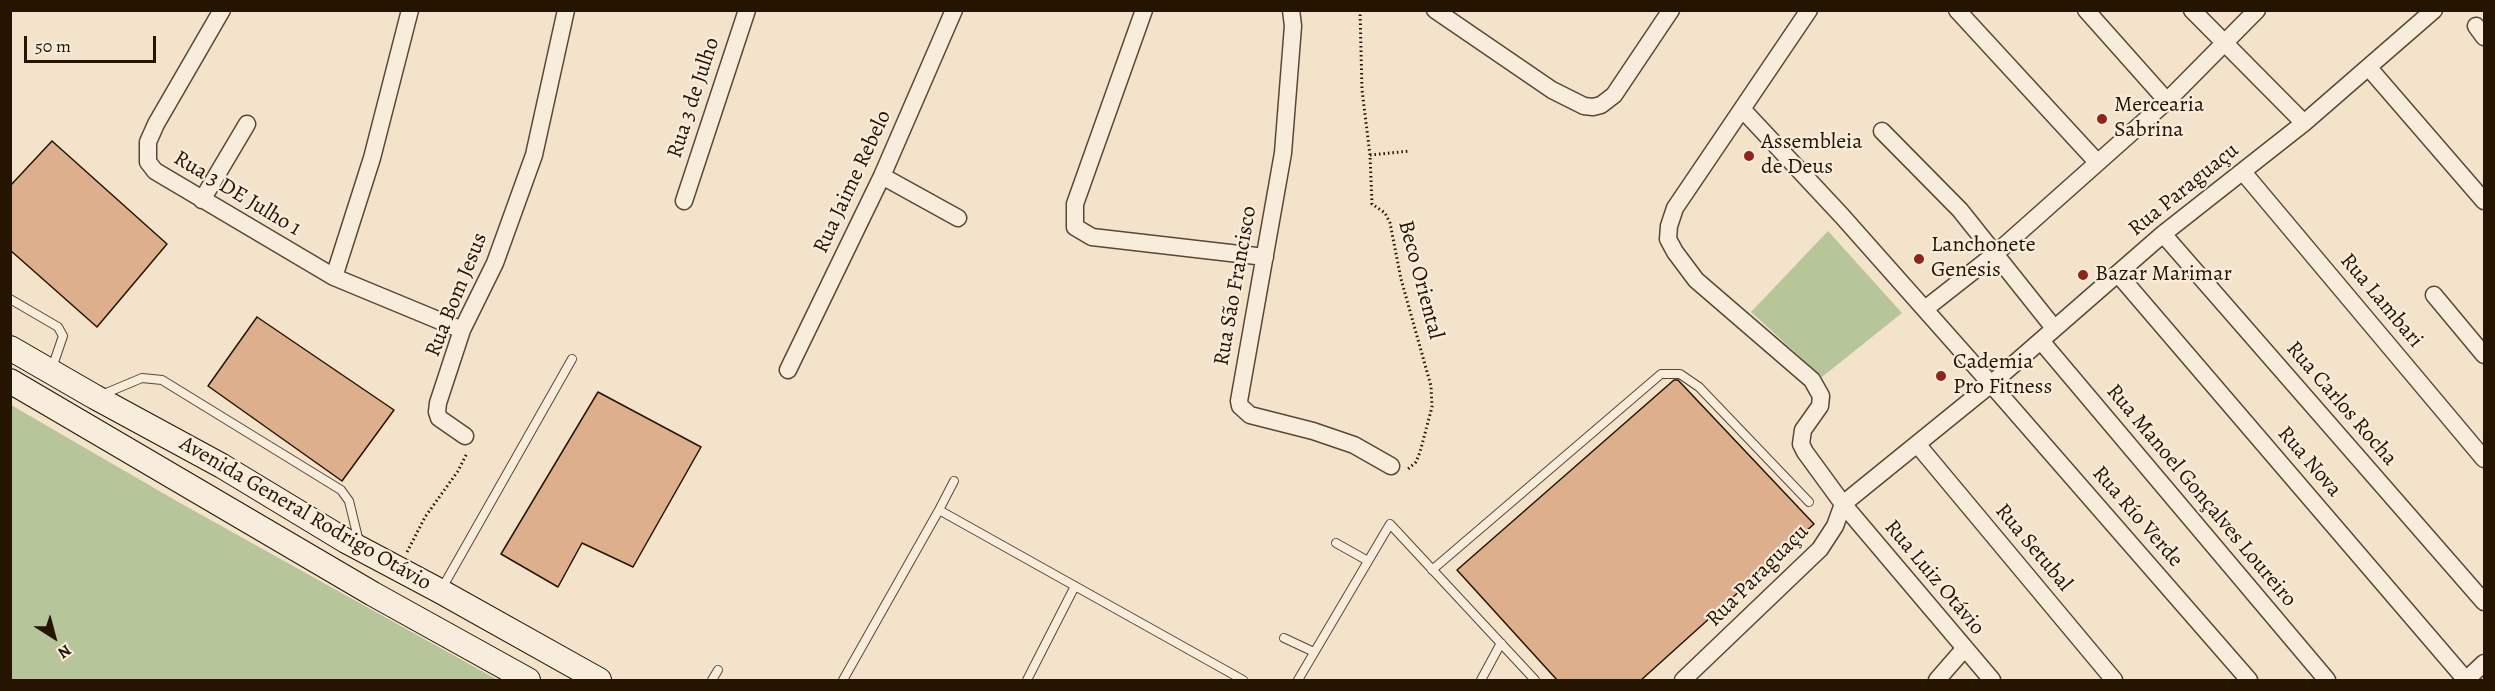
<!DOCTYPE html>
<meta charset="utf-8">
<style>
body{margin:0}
#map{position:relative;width:2495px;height:691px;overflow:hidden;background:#f4e3cb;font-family:Alegreya,serif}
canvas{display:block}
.frame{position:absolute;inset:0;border:12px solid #241400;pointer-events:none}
.north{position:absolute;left:24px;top:607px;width:60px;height:60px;-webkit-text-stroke:4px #f8eddd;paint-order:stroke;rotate:144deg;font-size:16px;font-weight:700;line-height:24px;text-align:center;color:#241400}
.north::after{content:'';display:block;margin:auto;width:21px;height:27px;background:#241400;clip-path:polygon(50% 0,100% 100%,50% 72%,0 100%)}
.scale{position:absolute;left:24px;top:36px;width:132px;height:27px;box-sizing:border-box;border:3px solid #241400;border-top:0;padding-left:8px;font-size:18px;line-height:21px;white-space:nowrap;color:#241400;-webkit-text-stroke:4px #f8eddd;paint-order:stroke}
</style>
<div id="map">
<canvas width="2495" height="691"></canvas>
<div class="frame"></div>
<div class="north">N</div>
<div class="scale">50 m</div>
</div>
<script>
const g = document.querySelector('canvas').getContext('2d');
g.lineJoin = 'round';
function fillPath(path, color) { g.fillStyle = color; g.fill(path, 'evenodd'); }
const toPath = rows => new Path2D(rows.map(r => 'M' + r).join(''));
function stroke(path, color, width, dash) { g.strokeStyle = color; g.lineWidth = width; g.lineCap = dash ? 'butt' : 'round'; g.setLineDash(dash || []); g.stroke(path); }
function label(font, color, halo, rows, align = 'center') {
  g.font = font + ' Alegreya,serif'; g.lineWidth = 4.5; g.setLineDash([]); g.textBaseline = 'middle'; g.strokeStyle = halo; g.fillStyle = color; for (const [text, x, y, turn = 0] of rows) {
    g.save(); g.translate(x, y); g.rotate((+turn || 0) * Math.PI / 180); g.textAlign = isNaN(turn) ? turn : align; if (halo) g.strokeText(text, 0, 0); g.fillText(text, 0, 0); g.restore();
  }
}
fillPath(toPath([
 [1828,231,1902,313,1822,377,1751,312],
 [11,405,180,503,498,680,11,680]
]), '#b7c59b');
const building = toPath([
 [52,141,167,244,97,327,10,250,10,186,52,141],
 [257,317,394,410,342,481,208,386,257,317],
 [1674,380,1678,380,1814,524,1640,681,1558,681,1457,570,1674,380],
 [598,392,701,447,633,567,582,543,558,587,501,554,598,392]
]);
fillPath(building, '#ddaf8d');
stroke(building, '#241400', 1.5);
const lane = toPath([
 [10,299,58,327,63,336,52,368],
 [99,396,142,378,162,380,341,490,349,501,359,542],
 [939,510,954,481],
 [1336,543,1368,561],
 [1432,570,1661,374,1680,374,1699,387,1809,502],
 [441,590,572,359],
 [1284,638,1314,652],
 [712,680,718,670],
 [843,680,939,510,1243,680],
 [1027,680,1075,586],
 [1298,680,1390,524,1535,680],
 [1481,680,1501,643]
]);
const street = toPath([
 [222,10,156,124,148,142,148,162,155,171,334,277,462,330],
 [1144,10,1075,204,1075,227,1092,237,1265,257],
 [1291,10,1293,26,1283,153,1239,401,1240,406,1250,415,1313,431,1354,445,1391,466],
 [1435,10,1552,90,1584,106,1593,107,1601,105,1614,95,1671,10],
 [1809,10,1675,208,1669,226,1668,239,1675,252,1696,280,1812,380,1821,396,1820,406,1803,430,1801,444,1805,452,1843,504,1992,680],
 [1957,10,2097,162],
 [2086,10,2167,101],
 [2192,10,2304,123],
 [2476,26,2484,37],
 [2369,68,2484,201],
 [1743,110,1842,216,1991,384,2249,680],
 [1882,131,1960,210,2054,328],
 [2243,172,2484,459],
 [882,176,958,218],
 [202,200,247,124],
 [684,201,747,10],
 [2163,234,2484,602],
 [2118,274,2466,680],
 [334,277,372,158,410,10],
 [2434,295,2484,355],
 [1925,309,1995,254,2167,101,2257,10],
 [2041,341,2327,680],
 [788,370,882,176,954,10],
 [465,436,439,418,437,412,438,403,462,330,495,263,534,155,566,10],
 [1917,444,2114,680],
 [1683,680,1820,549,1835,526,1843,504,1991,384,2163,234,2304,123,2434,10],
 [1937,680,1964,649],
 [2466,680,2484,663]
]);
const secondary = toPath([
 [10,348,95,397,222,466,346,541,440,591,599,680],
 [10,381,373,594,528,680]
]);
stroke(lane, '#584833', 10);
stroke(street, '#584833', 19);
stroke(secondary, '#241400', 26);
stroke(toPath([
 [1360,10,1362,90,1370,155,1372,204,1385,213,1390,223,1401,279,1431,386,1432,407,1420,452,1416,462,1408,469],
 [1370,155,1410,151],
 [407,552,425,517,458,471,467,453]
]), '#241400', 3, [1.5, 3]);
stroke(lane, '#f8eddd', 8);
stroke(street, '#f8eddd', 16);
stroke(secondary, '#f8eddd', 24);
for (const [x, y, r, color] of [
 [2102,119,6,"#8f2418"],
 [1749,156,6,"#8f2418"],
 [1919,259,6,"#8f2418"],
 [2083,275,6,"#8f2418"],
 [1941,376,6,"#8f2418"]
]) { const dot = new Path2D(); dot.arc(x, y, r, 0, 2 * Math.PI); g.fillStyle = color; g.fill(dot); stroke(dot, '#f8eddd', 2); }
label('22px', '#241400', '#f8eddd', [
 ["Rua 3 de Julho",694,98,-72],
 ["Rua Jaime Rebelo",853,182,-65],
 ["Rua Paraguaçu",2184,190,-39],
 ["Rua 3 DE Julho 1",237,194,31],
 ["Beco Oriental",1420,280,75],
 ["Rua São Francisco",1236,286,-80],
 ["Rua Bom Jesus",457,295,-68],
 ["Rua Lambari",2381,301,50],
 ["Rua Carlos Rocha",2341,404,49],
 ["Rua Nova",2309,462,49],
 ["Rua Manoel Gonçalves Loureiro",2201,496,50],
 ["Avenida General Rodrigo Otávio",305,514,30],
 ["Rua Río Verde",2137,517,49],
 ["Rua Setubal",2033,548,50],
 ["Rua Paraguaçu",1758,576,-45],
 ["Rua Luiz Otávio",1934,578,50]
]);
label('22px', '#241400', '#f8eddd', [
 ["Mercearia",2114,106],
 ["Sabrina",2114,131],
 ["Assembleia",1761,143],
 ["de Deus",1761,168],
 ["Lanchonete",1931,246],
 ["Genesis",1931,271],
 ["Bazar Marimar",2095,275],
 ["Cademia",1953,363],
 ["Pro Fitness",1953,388]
], 'left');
</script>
